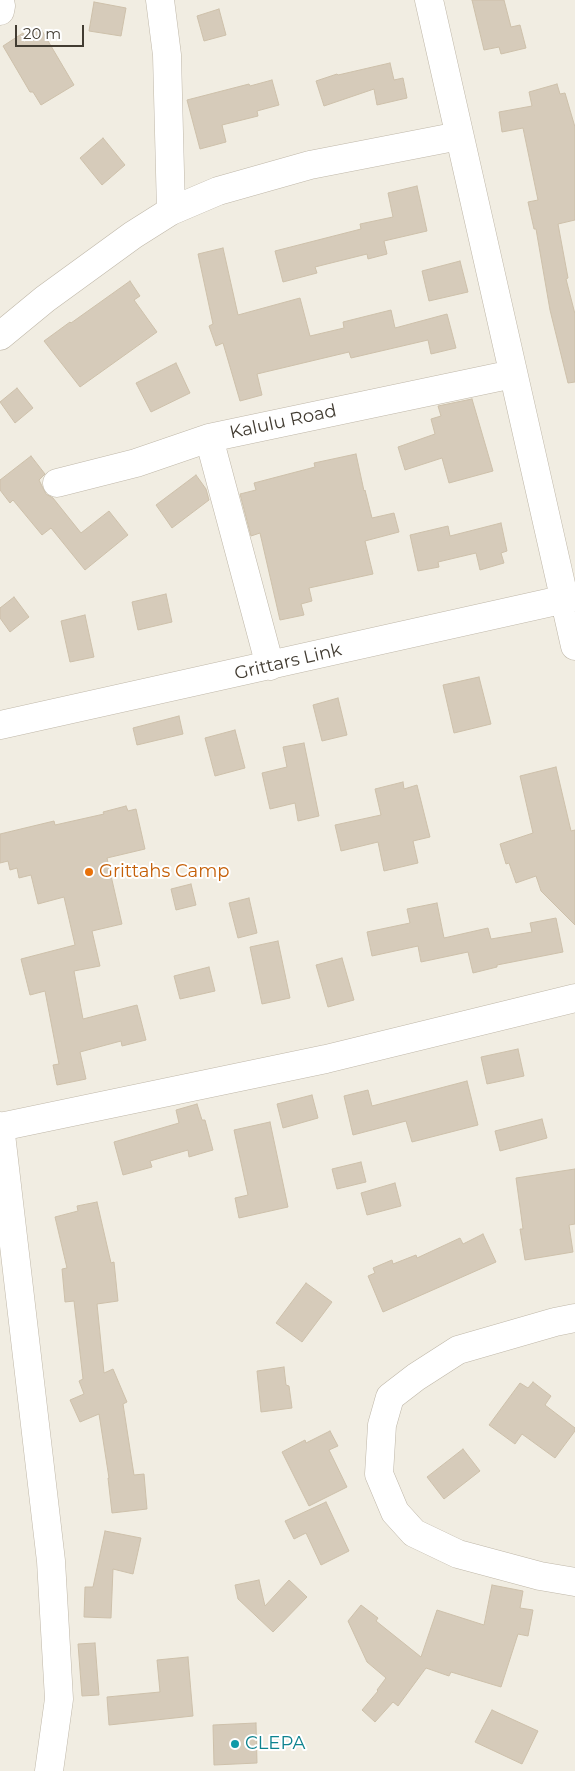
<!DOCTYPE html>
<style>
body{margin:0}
#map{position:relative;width:575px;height:1771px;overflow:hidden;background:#f1ede2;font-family:Montserrat,sans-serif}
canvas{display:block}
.scale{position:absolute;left:15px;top:25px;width:69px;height:22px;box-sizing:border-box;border:2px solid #423c32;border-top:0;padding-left:6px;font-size:15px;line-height:18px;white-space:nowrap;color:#423c32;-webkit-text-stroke:4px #fff;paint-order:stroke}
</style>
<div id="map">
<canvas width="575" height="1771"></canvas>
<div class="scale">20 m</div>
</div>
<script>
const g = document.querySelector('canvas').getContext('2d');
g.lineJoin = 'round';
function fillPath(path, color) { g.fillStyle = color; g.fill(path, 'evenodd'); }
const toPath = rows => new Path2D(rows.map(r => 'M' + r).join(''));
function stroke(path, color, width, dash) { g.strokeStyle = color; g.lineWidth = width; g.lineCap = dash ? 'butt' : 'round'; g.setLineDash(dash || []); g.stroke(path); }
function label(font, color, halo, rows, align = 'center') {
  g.font = font + ' Montserrat,sans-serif'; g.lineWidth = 4; g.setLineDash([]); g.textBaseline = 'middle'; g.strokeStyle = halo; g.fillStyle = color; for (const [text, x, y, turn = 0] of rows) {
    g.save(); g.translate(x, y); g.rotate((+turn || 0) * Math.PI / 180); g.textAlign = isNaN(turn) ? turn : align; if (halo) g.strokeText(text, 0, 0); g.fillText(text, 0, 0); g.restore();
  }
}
const building = toPath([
 [472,0,504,0,511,27,520,25,526,48,501,54,499,47,484,50,472,0],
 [94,2,126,8,121,36,89,31,94,2],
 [219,9,226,35,204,41,197,16,219,9],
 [41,29,74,85,41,105,33,92,30,92,3,46,23,33,26,38,41,29],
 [390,63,394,80,403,78,407,98,377,105,374,89,324,106,316,81,337,74,338,75,390,63],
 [272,80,279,105,257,111,258,116,222,125,226,142,200,149,187,100,249,84,250,86,272,80],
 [557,84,560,94,565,93,575,127,575,220,558,224,568,278,566,279,575,314,575,382,568,383,550,310,536,229,534,229,528,202,538,200,523,128,502,132,499,112,532,106,529,92,557,84],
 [103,138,125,165,102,185,80,158,103,138],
 [417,186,427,231,384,241,387,254,368,259,367,254,315,267,317,273,283,282,275,251,361,229,360,224,393,217,388,193,417,186],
 [223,248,238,315,300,298,310,336,344,328,343,322,391,310,395,328,447,314,456,348,431,354,428,340,351,358,349,352,257,374,262,395,240,401,223,343,216,346,209,326,213,324,198,254,223,248],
 [460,261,468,292,429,301,422,271,460,261],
 [130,281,140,296,134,300,157,332,80,387,44,341,70,322,71,323,130,281],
 [176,363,190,393,151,412,136,383,176,363],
 [17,388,33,408,15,423,0,402,17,388],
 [472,399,493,471,449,483,442,458,405,470,398,447,435,434,431,419,441,416,438,406,472,399],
 [356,454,364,491,365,490,372,518,394,513,399,532,365,541,373,574,309,588,312,601,301,604,304,615,280,620,260,533,251,536,240,494,256,490,254,483,315,467,314,463,356,454],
 [31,456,45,474,39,480,46,494,53,498,81,533,109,511,128,535,85,570,51,528,42,535,13,500,10,503,0,490,0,480,31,456],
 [196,475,206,489,209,500,172,528,156,505,196,475],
 [501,523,507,551,501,553,504,563,480,570,476,553,438,562,439,567,418,571,410,535,448,526,450,536,501,523],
 [166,594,172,622,138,630,132,602,166,594],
 [14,597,29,617,10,632,0,618,0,608,14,597],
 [85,615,94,657,70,662,61,621,85,615],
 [479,677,491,724,454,733,443,685,479,677],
 [338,698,347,735,322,741,313,705,338,698],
 [179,716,183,734,137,745,133,728,179,716],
 [235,730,245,768,215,776,205,738,235,730],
 [304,743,319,816,298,821,295,803,270,809,262,773,287,767,283,747,304,743],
 [556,767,571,831,575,830,575,925,541,891,536,876,516,883,509,863,506,864,500,844,533,833,520,776,556,767],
 [403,782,404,789,417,785,430,837,413,841,418,863,384,871,378,842,341,851,335,825,381,815,375,789,403,782],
 [126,806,128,811,136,809,145,849,107,858,122,924,92,931,100,966,74,971,83,1019,137,1005,146,1040,122,1046,121,1041,80,1052,86,1079,57,1085,53,1065,59,1064,45,991,30,995,21,959,75,945,64,897,38,904,31,875,19,878,17,868,10,870,8,861,0,863,0,834,54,821,55,825,104,814,103,812,126,806],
 [191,884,196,905,176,910,171,889,191,884],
 [249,898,257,933,238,938,229,903,249,898],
 [437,903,444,938,488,928,491,939,532,932,530,923,556,918,563,952,497,965,497,967,473,973,468,952,421,962,418,946,372,956,367,932,410,923,407,909,437,903],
 [278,941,290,998,262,1004,250,947,278,941],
 [342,958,354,1000,328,1007,316,965,342,958],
 [209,967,215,991,180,999,174,976,209,967],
 [518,1049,524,1076,487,1084,481,1057,518,1049],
 [467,1081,478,1125,412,1142,406,1121,353,1135,344,1096,368,1090,372,1106,467,1081],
 [312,1095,318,1118,283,1128,277,1104,312,1095],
 [197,1104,202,1120,205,1120,213,1150,189,1157,188,1150,150,1161,152,1167,123,1175,114,1142,179,1123,176,1110,197,1104],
 [542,1119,547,1138,500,1151,495,1131,542,1119],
 [270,1122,288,1207,239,1218,235,1198,248,1195,234,1130,270,1122],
 [361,1162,366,1182,337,1189,332,1169,361,1162],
 [575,1169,575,1224,569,1225,573,1252,525,1260,520,1229,523,1229,516,1178,575,1169],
 [395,1183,401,1206,367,1215,361,1193,395,1183],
 [97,1202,111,1263,114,1262,118,1301,97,1304,104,1373,113,1369,127,1402,123,1404,134,1475,144,1474,147,1509,112,1513,108,1478,109,1478,99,1414,80,1422,70,1400,84,1394,79,1381,83,1379,74,1301,65,1302,62,1269,67,1268,55,1217,78,1211,77,1206,97,1202],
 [483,1234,496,1262,383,1312,368,1276,375,1273,373,1268,392,1260,393,1264,416,1255,417,1258,460,1238,463,1244,483,1234],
 [306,1283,332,1302,302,1342,276,1323,306,1283],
 [284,1367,286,1385,289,1386,292,1408,261,1412,257,1371,284,1367],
 [533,1382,551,1396,545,1405,575,1428,575,1431,555,1458,522,1434,515,1444,489,1425,520,1383,528,1388,533,1382],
 [330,1431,338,1446,329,1450,347,1487,309,1506,282,1452,305,1440,306,1443,330,1431],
 [463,1449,480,1471,444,1499,427,1477,463,1449],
 [326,1502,349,1551,321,1565,306,1533,294,1539,285,1521,326,1502],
 [105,1531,141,1538,133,1574,113,1569,111,1618,84,1617,85,1587,93,1587,105,1531],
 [259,1580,265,1606,289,1580,307,1597,273,1632,238,1599,235,1585,259,1580],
 [492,1585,523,1591,520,1608,533,1610,528,1636,518,1634,501,1687,451,1672,449,1676,426,1668,398,1706,393,1702,375,1722,362,1710,378,1691,377,1690,386,1678,367,1662,348,1621,361,1605,378,1618,376,1621,421,1657,437,1610,484,1625,492,1585],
 [95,1643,99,1695,82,1696,78,1644,95,1643],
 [188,1657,193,1716,109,1725,107,1697,160,1692,157,1660,188,1657],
 [492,1710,538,1731,522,1764,475,1742,492,1710],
 [256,1723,257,1763,214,1765,213,1725,256,1723]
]);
fillPath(building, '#d6cbba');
stroke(building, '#cdc0aa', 1);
const minor = toPath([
 [160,0,167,55,171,211],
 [429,0,575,646],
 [0,1,1,6,0,11],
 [0,336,45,299,133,235,171,211,218,191,310,165,459,136],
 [209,438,270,666],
 [57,483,136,463,209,438,513,374],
 [0,725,575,597],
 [0,1126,51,1561,59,1699,49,1771],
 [0,1127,326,1059,575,998],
 [575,1318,555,1322,458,1350,416,1377,390,1397,382,1425,379,1474,395,1512,414,1533,458,1554,540,1576,575,1582]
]);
stroke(minor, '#bfb7a8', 29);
stroke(minor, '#fff', 28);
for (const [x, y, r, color] of [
 [89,872,5,"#e8710a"],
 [235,1744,5,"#0f9aa8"]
]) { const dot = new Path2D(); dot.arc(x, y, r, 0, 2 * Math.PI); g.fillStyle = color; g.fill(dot); stroke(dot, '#fff', 2); }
label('18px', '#423c32', '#fff', [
 ["Kalulu Road",283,422,-12],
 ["Grittars Link",288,662,-13]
]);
label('18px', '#c56008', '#fff', [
 ["Grittahs Camp",99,872]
], 'left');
label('18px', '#0d838f', '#fff', [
 ["CLEPA",245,1744]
], 'left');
</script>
